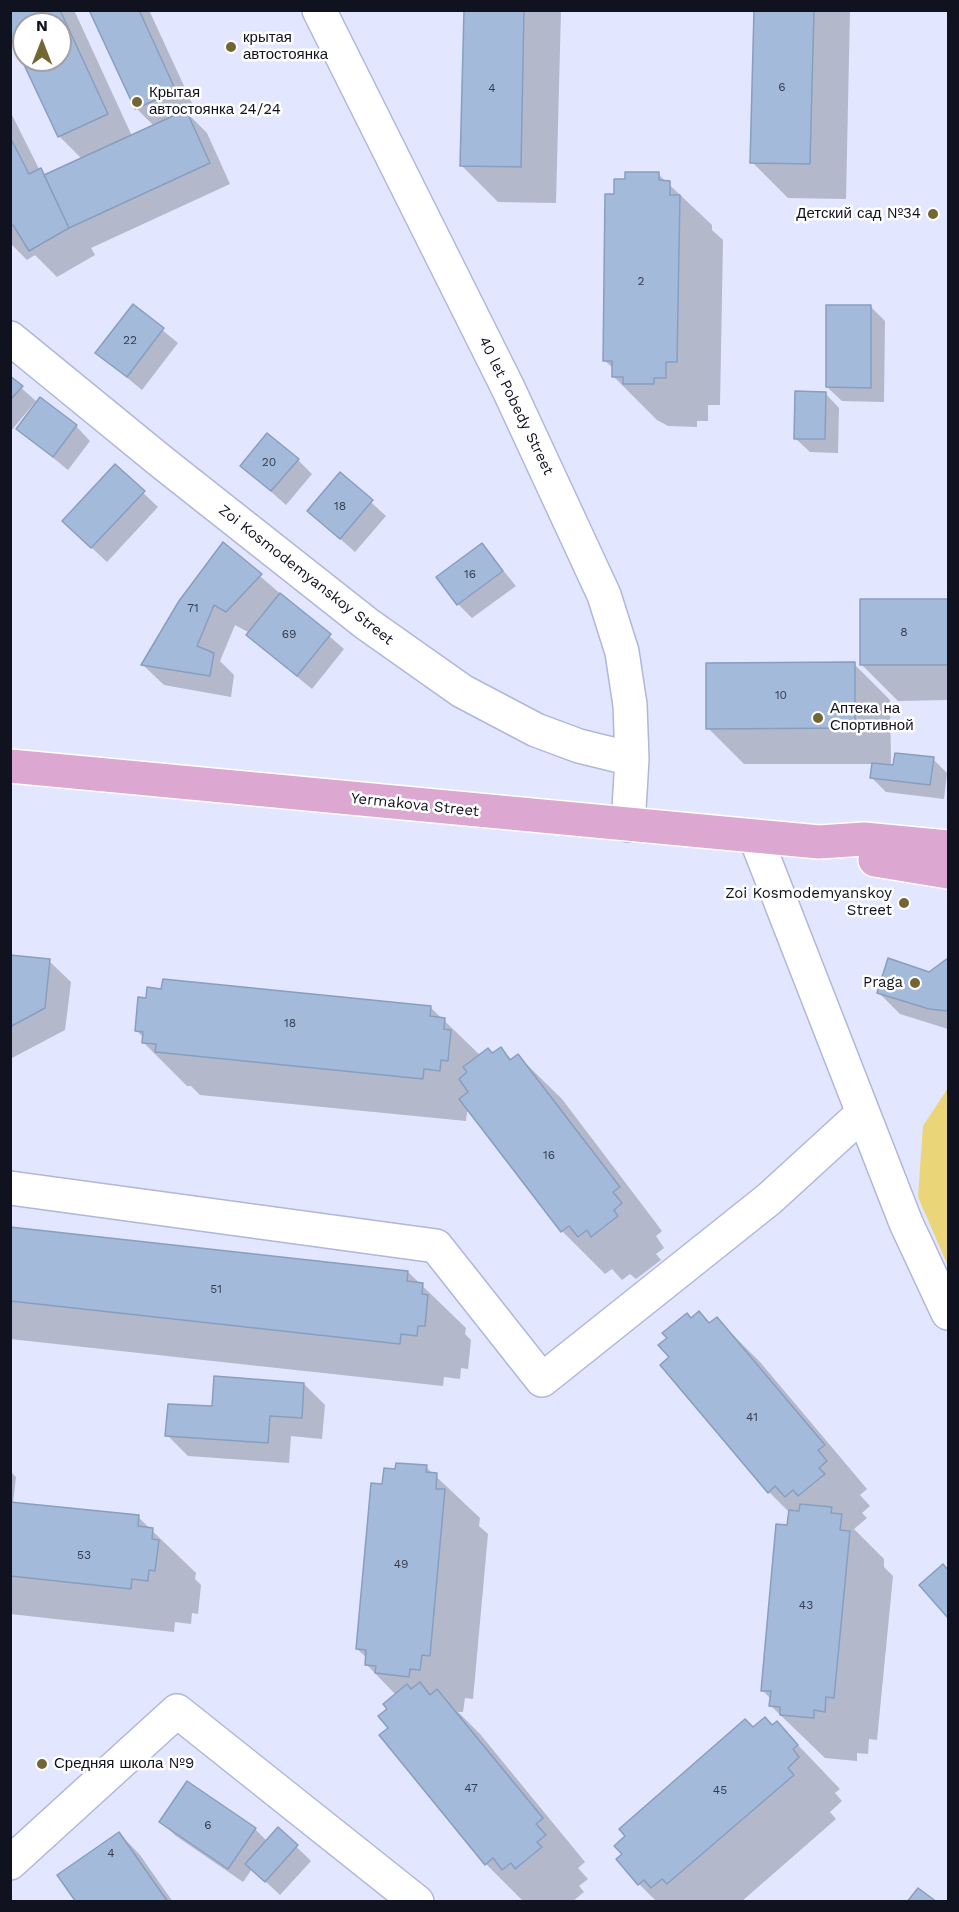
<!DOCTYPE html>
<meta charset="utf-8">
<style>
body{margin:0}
#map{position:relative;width:959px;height:1912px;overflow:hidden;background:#e2e6fe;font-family:"Work Sans",sans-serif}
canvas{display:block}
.frame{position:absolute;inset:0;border:12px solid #111220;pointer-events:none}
.north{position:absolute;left:12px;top:12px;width:60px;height:60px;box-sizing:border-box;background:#fff;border:2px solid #a0a0a6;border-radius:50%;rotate:0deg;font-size:16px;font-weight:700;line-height:24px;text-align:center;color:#111220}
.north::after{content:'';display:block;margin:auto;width:21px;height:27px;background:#726734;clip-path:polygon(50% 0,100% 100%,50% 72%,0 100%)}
</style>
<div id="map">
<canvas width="959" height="1912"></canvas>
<div class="frame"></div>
<div class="north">N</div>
</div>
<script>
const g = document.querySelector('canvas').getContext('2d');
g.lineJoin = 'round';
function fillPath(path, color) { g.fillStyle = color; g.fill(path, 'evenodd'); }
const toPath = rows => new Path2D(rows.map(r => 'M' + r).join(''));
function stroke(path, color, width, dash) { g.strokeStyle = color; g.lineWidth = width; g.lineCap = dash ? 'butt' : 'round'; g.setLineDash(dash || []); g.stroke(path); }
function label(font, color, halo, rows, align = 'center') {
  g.font = font + ' "Work Sans",sans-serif'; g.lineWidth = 5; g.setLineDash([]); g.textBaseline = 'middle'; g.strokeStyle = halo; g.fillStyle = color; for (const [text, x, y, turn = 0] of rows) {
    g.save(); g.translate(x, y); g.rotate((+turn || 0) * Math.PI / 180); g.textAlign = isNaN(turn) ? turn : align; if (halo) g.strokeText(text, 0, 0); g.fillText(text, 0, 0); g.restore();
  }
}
fillPath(toPath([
 [948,1088,948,1266,918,1197,923,1126]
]), '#ead578');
fillPath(toPath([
 [10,10,74,10,132,136,154,126,136,108,91,10,149,10,196,112,189,115,207,133,230,184,91,248,95,255,57,277,35,255,27,260,10,243,10,111,40,171,46,175,82,159,59,136,10,31],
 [24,24,60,24,60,60,24,60],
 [465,10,561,10,556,203,498,202,462,166],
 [755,10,850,10,846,199,788,198,752,162],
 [658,174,712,225,712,230,723,240,720,405,708,405,708,421,697,421,697,427,668,426,657,420,613,376,614,369,604,360,615,195],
 [133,306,178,343,142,390,97,353],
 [871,307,885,321,884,402,842,401,827,387],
 [10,378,36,401,10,432],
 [825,393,839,408,838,453,810,452,795,438],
 [76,426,90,441,68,470,18,429],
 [298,460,312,474,286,505,242,466],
 [115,466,158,507,107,562,78,535],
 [340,474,386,516,355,552,309,511],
 [223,544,344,649,312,689,263,649,248,635,250,633,235,625,220,661,234,675,231,697,164,685,143,665],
 [482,545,516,586,472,618,458,604],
 [948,600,948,700,898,701,862,665,861,601],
 [854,664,890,700,891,764,884,766,894,767,933,759,947,773,944,799,886,792,872,778,873,764,744,764,708,728],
 [10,956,49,961,71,982,65,1030,10,1059],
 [948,960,948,1029,900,1014,879,993,930,974],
 [430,1007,481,1056,493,1055,501,1049,512,1060,518,1056,562,1099,662,1231,656,1236,664,1248,656,1254,661,1260,636,1279,630,1274,622,1280,612,1269,605,1274,562,1231,471,1112,467,1112,466,1121,200,1095,191,1086,187,1086,143,1042,144,1038,137,1031],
 [10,1229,408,1272,466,1328,465,1334,471,1340,468,1369,461,1368,460,1379,444,1377,443,1386,10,1339],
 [699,1313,710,1324,717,1319,760,1362,867,1489,860,1495,870,1506,862,1513,867,1518,854,1529,884,1559,884,1567,893,1576,877,1740,869,1739,868,1754,857,1753,857,1761,825,1758,771,1706,772,1700,762,1690,790,1513,769,1492,671,1357,691,1320],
 [304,1384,325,1405,322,1439,291,1436,289,1463,188,1456,167,1435,213,1408],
 [426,1467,480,1518,479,1526,488,1534,473,1699,465,1698,463,1712,458,1712,480,1734,585,1862,578,1868,588,1879,579,1886,584,1892,572,1902,524,1902,486,1864,390,1729,389,1709,396,1695,366,1664,367,1658,357,1649,384,1486],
 [10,1471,16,1477,13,1503,138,1517,196,1573,195,1579,201,1585,198,1614,192,1613,191,1624,175,1622,174,1632,10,1614],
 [943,1566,948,1572,948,1616,921,1585],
 [777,1723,840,1789,835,1793,842,1801,830,1812,836,1819,741,1902,657,1902,639,1884,753,1729,772,1727],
 [161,1822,255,1829,267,1841,278,1829,311,1861,280,1895,252,1869,243,1882,176,1836],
 [119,1833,140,1855,173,1902,77,1902]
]), '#0003');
const building = toPath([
 [10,10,60,10,108,114,58,137,10,35,10,10],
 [24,24,60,24,60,60,24,60,24,24],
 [89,10,139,10,176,91,135,109,89,10],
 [464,10,524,10,521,167,460,166,464,10],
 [754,10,814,10,810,164,750,163,754,10],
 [186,110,210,163,69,228,44,175,186,110],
 [10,137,29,174,41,168,69,228,29,251,13,225,10,227,10,137],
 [625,172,659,172,659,180,670,181,670,195,680,195,677,362,666,362,666,378,654,378,654,384,623,384,623,377,612,377,612,361,603,361,605,194,614,194,614,179,625,179,625,172],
 [133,304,164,328,127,377,95,353,133,304],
 [826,305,871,305,871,388,826,387,826,305],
 [10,376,23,386,10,400,10,376],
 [795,391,826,392,825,439,794,439,795,391],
 [40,397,77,425,53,457,16,429,40,397],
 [267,433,299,459,271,491,240,466,267,433],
 [115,464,145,491,91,548,62,521,115,464],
 [340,472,373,500,340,539,307,511,340,472],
 [223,542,262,574,226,612,214,605,197,646,214,653,210,676,141,665,179,601,223,542],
 [482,543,503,571,457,605,436,577,482,543],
 [280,593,331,634,297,676,246,635,280,593],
 [860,599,948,599,948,665,860,665,860,599],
 [855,662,855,728,706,729,706,663,855,662],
 [895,753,934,757,930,785,870,778,872,763,893,765,895,753],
 [10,955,50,959,45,1008,10,1027,10,955],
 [888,958,929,972,948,958,948,1011,929,1009,877,993,888,958],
 [163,979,431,1006,430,1016,445,1018,444,1029,451,1030,448,1061,441,1060,440,1071,424,1069,423,1079,155,1052,156,1044,142,1043,143,1032,135,1031,138,997,146,998,147,987,161,989,163,979],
 [501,1047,510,1060,518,1054,620,1187,613,1192,622,1203,614,1210,618,1216,591,1237,587,1230,578,1237,569,1226,561,1232,459,1099,468,1092,459,1079,467,1072,463,1067,488,1048,492,1053,501,1047],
 [10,1227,408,1271,407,1281,423,1283,422,1294,428,1295,425,1326,418,1326,417,1336,401,1334,400,1344,10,1301,10,1227],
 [699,1311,709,1323,717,1317,825,1445,818,1450,827,1461,819,1468,825,1474,798,1496,793,1490,785,1497,775,1486,768,1493,660,1365,669,1357,658,1345,667,1338,662,1333,687,1313,691,1318,699,1311],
 [214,1376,304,1383,302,1418,270,1416,268,1443,165,1436,168,1404,212,1406,214,1376],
 [396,1463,427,1465,426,1472,437,1473,436,1489,445,1489,430,1656,422,1655,420,1670,410,1669,409,1677,375,1673,376,1666,365,1665,366,1650,356,1649,371,1483,382,1484,384,1468,395,1469,396,1463],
 [10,1502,139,1515,138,1526,153,1528,152,1539,159,1540,155,1571,149,1570,148,1581,132,1579,131,1589,10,1576,10,1502],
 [800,1504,832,1507,831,1513,842,1514,840,1530,850,1531,834,1698,826,1697,825,1712,814,1710,814,1718,780,1715,780,1707,769,1706,771,1691,761,1691,776,1524,787,1525,789,1510,799,1511,800,1504],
 [943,1564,948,1570,948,1618,919,1585,943,1564],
 [420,1682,430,1695,437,1689,543,1818,536,1824,546,1835,537,1842,542,1847,515,1869,511,1863,502,1870,493,1858,485,1865,379,1735,388,1728,378,1716,387,1709,383,1704,407,1684,411,1689,420,1682],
 [765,1717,772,1725,777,1721,798,1745,793,1749,799,1757,788,1768,794,1775,667,1884,662,1879,651,1888,644,1880,638,1885,616,1859,622,1854,614,1846,625,1836,619,1829,745,1719,753,1727,765,1717],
 [187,1781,256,1828,228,1869,159,1822,187,1781],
 [278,1827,298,1845,265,1882,245,1864,278,1827],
 [119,1832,168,1902,76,1902,57,1875,119,1832],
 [918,1888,937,1902,907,1902,918,1888]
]);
fillPath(building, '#a3badb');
stroke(building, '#889ebe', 1.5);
const minor = toPath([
 [319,10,508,388,604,595,622,652,630,705,632,759,628,825],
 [10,338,163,463,367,624,462,691,536,730,579,746,632,759],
 [755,836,906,1223,948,1313],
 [10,1188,436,1246,542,1380,769,1199,862,1114],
 [10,1863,177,1711,417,1902]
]);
const major = toPath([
 [10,766,819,842,864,839,948,847],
 [875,860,948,872]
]);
stroke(minor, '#b0b6dc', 36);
stroke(major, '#fff', 36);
stroke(minor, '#fff', 33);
stroke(major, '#dca7d0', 33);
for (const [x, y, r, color] of [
 [231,47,6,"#726734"],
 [137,102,6,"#726734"],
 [933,214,6,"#726734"],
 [818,718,6,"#726734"],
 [904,903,6,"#726734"],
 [915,983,6,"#726734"],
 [42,1764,6,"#726734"]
]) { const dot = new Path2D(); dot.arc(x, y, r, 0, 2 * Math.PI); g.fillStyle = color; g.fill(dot); stroke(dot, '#fff', 2); }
label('12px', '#363c4f', null, [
 ["6",782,87],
 ["4",492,88],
 ["2",641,281],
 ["22",130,340],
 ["20",269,462],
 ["18",340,506],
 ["16",470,574],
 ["71",193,608],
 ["8",904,632],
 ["69",289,634],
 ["10",781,695],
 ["18",290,1023],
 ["16",549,1155],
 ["51",216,1289],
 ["41",752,1417],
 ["53",84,1555],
 ["49",401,1564],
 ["43",806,1605],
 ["47",471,1788],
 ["45",720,1790],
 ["6",208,1825],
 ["4",111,1853]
]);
label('15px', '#111220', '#fff', [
 ["крытая",243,38],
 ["автостоянка",243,55],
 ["Крытая",149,93],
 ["автостоянка 24/24",149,110],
 ["Детский сад №34",921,214,"right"],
 ["Аптека на",830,709],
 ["Спортивной",830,726],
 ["Zoi Kosmodemyanskoy",892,894,"right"],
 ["Street",892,911,"right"],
 ["Praga",903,983,"right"],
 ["Средняя школа №9",54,1764]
], 'left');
label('15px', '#111220', '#fff', [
 ["40 let Pobedy Street",516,406,64],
 ["Zoi Kosmodemyanskoy Street",306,575,38],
 ["Yermakova Street",415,805,6]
]);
</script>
